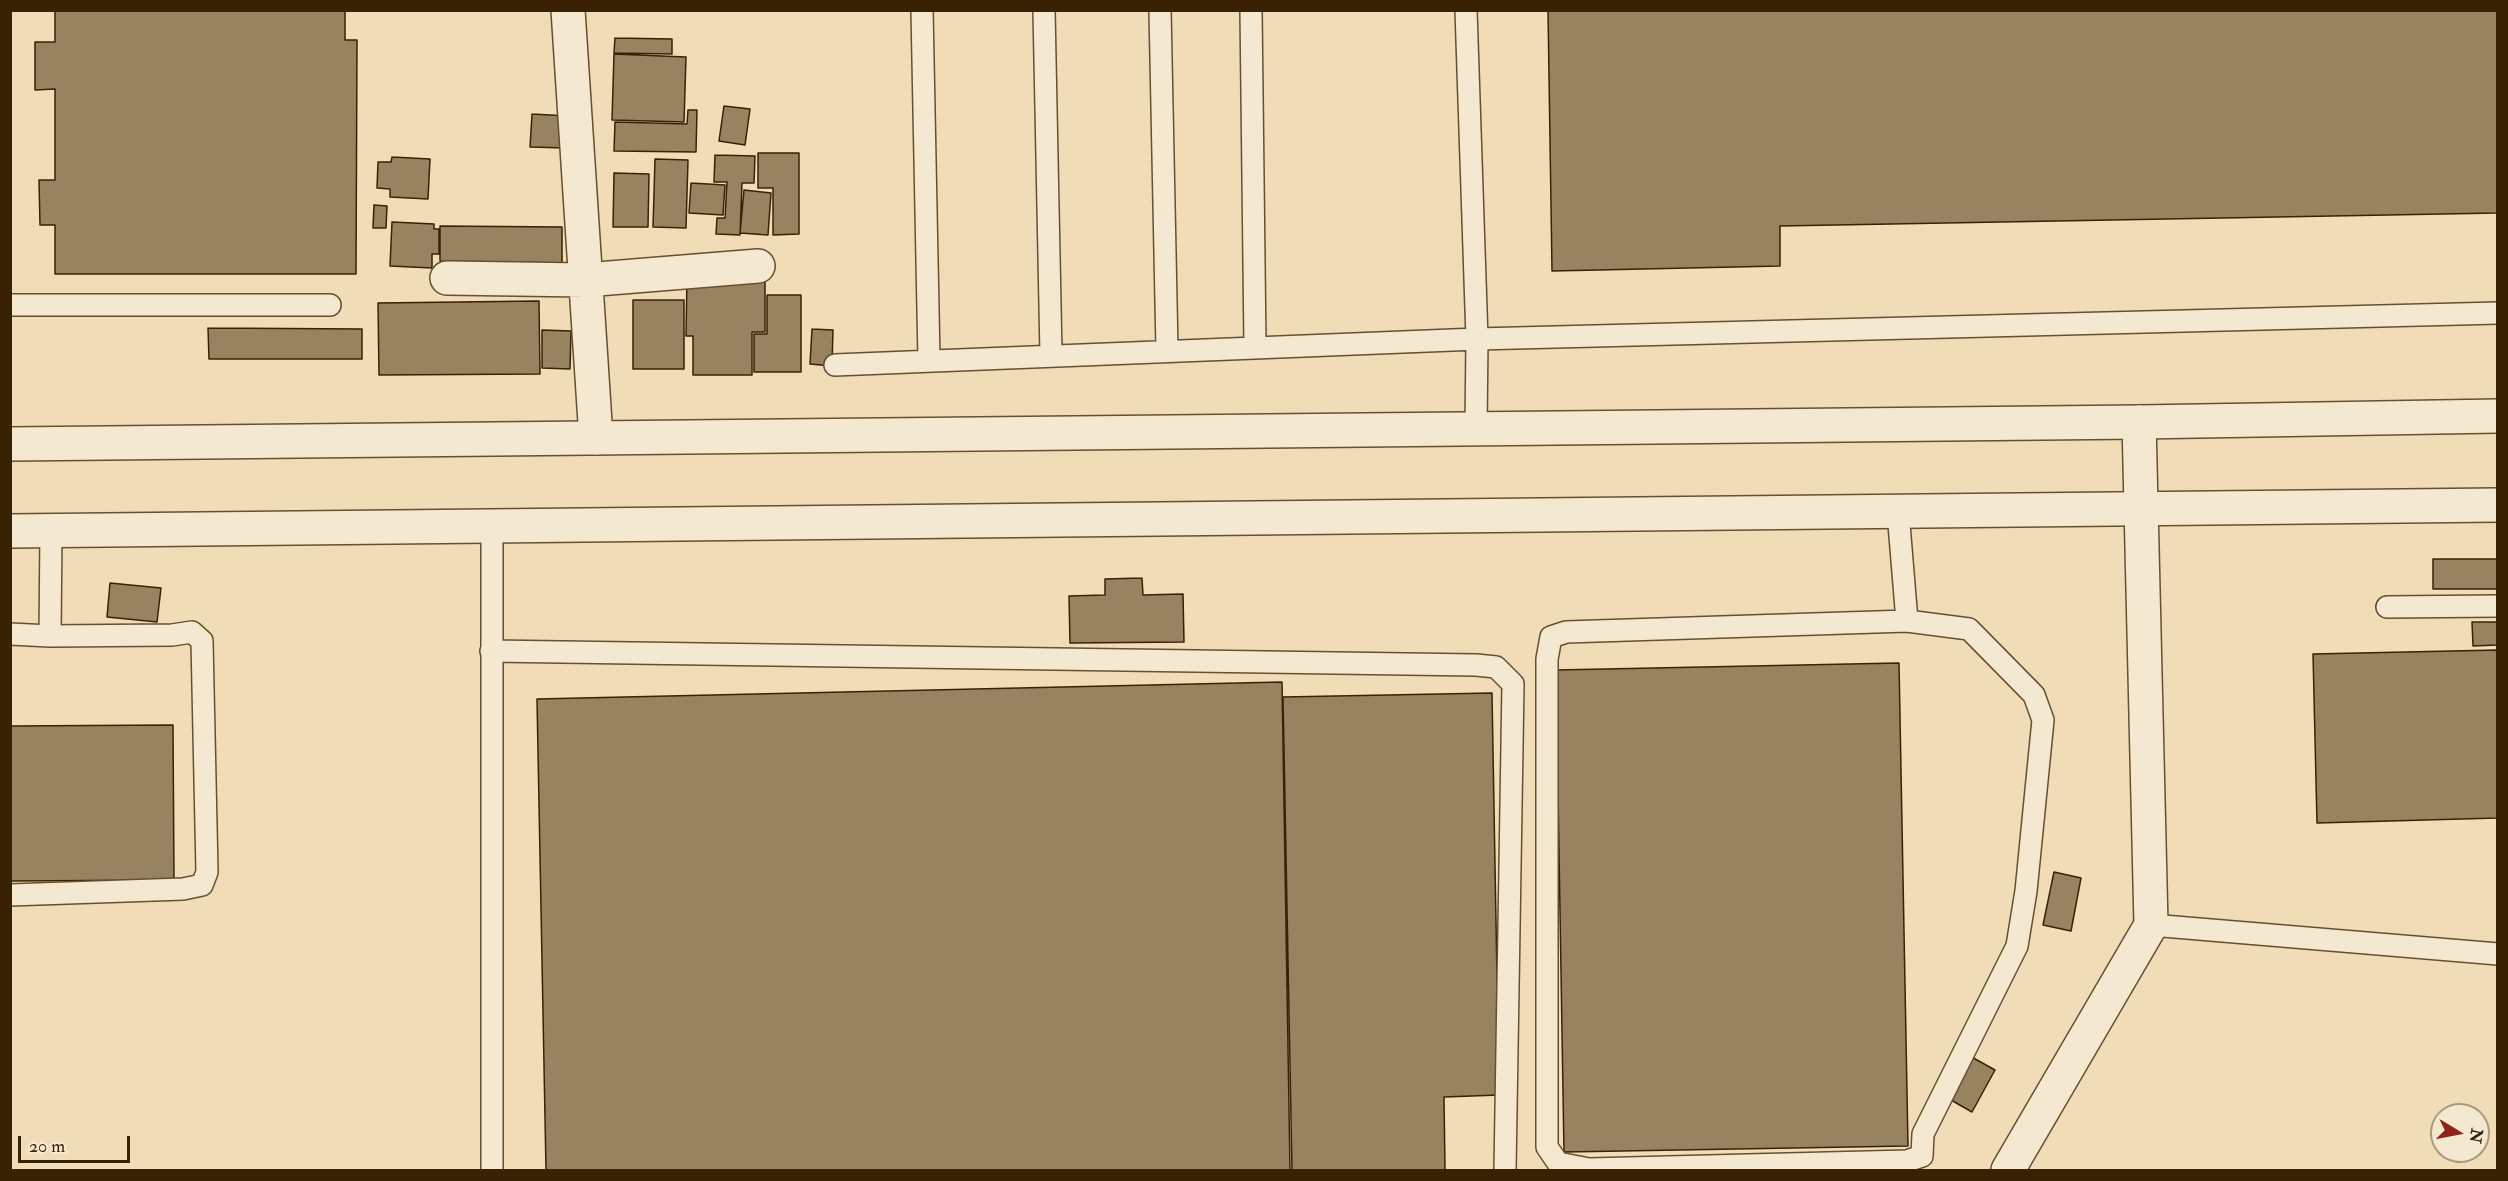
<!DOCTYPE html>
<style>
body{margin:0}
#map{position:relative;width:2508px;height:1181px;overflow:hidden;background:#f0dcb6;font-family:"IM FELL Double Pica",serif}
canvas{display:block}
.frame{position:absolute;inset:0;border:12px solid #382203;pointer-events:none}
.north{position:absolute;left:2430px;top:1103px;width:60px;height:60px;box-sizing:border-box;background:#f5e8d0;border:2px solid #a9997e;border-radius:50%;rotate:100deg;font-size:16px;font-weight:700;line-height:24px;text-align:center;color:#382203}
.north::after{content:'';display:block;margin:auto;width:21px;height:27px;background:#8f2418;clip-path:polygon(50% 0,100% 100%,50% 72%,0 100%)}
.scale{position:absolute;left:18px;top:1136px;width:112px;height:27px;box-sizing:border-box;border:3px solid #382203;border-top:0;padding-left:8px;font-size:18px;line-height:21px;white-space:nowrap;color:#382203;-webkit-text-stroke:4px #f5e8d0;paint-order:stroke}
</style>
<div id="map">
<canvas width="2508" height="1181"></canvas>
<div class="frame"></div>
<div class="north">N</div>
<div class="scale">20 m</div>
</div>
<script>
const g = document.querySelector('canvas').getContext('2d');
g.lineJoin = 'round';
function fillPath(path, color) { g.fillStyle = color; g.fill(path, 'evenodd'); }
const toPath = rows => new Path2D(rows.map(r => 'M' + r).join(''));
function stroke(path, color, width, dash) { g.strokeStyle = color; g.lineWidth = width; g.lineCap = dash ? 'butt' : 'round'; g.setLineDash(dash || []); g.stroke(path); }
const building = toPath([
 [55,10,345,10,345,40,357,40,356,274,55,274,55,225,40,225,39,180,55,180,55,89,35,90,35,42,55,42,55,10],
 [1548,10,2498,10,2498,213,1780,226,1780,266,1552,271,1548,10],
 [615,38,672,39,672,54,614,53,615,38],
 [614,54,686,57,684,122,612,120,614,54],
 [724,106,750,109,745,145,719,141,724,106],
 [688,110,697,110,696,152,614,151,615,122,687,124,688,110],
 [532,114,568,116,566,148,530,147,532,114],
 [758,153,799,153,799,234,773,235,773,188,758,188,758,153],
 [715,155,755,156,754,183,742,183,740,235,716,234,717,218,725,218,727,182,714,182,715,155],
 [392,157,430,159,428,199,390,197,390,189,377,188,378,162,391,162,392,157],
 [655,159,688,160,686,228,653,227,655,159],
 [614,173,649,174,648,227,613,227,614,173],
 [691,183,725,185,723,215,689,213,691,183],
 [744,190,771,193,768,235,740,233,744,190],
 [374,205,387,206,386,228,373,228,374,205],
 [392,222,434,224,434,229,439,229,439,254,432,254,432,268,390,266,392,222],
 [440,226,562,227,562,263,440,261,440,226],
 [687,276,765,276,765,332,752,332,752,375,693,375,693,336,686,336,687,276],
 [767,295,801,295,801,372,754,372,754,334,767,334,767,295],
 [633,300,684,300,684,369,633,369,633,300],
 [539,301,540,374,379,375,378,303,539,301],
 [208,328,362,329,362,359,209,359,208,328],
 [812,329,833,330,832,366,810,364,812,329],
 [542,330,571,331,570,369,542,368,542,330],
 [2433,559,2498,559,2498,589,2433,589,2433,559],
 [1142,578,1143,595,1183,594,1184,642,1070,643,1069,596,1105,595,1105,579,1142,578],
 [110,583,161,588,157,622,107,617,110,583],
 [2472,622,2498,622,2498,645,2473,646,2472,622],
 [2498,650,2498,818,2317,823,2313,654,2498,650],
 [1899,663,1908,1146,1564,1152,1556,670,1899,663],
 [1282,682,1290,1170,546,1170,537,699,1282,682],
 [1492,693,1499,1095,1444,1097,1445,1170,1292,1170,1283,697,1492,693],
 [173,725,174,880,10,881,10,726,173,725],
 [2054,872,2081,878,2071,931,2043,925,2054,872],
 [1968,1055,1995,1070,1972,1112,1944,1096,1968,1055]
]);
fillPath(building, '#988360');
stroke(building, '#382203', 1.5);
const service = toPath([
 [922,10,929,360],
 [1044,10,1051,355],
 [1160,10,1167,350],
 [1251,10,1255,347],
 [1466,10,1477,339,2498,313],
 [10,305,330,305],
 [835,365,1477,339,1476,429],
 [1898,512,1907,621],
 [492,526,492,1170],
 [2387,607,2498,606],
 [1907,621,1969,629,2034,695,2043,720,2026,891,2017,946,1923,1134,1922,1156,1907,1161,1589,1169,1558,1163,1547,1147,1547,659,1551,637,1566,632,1907,621],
 [10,634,50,636,172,635,192,632,202,641,207,872,202,885,183,889,10,895],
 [50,636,51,531],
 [491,651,1476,665,1496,667,1513,684,1505,1170],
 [2151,925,2498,954]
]);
const minor = toPath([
 [568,10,596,438],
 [447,278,585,280,758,266],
 [2008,1170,2151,925,2139,422]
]);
const tertiary = toPath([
 [10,444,2139,422,2498,416],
 [10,531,2498,505]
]);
stroke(service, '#665030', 24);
stroke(minor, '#665030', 36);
stroke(tertiary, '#665030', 36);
stroke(service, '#f5e8d0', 21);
stroke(minor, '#f5e8d0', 33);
stroke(tertiary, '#f5e8d0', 33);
</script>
